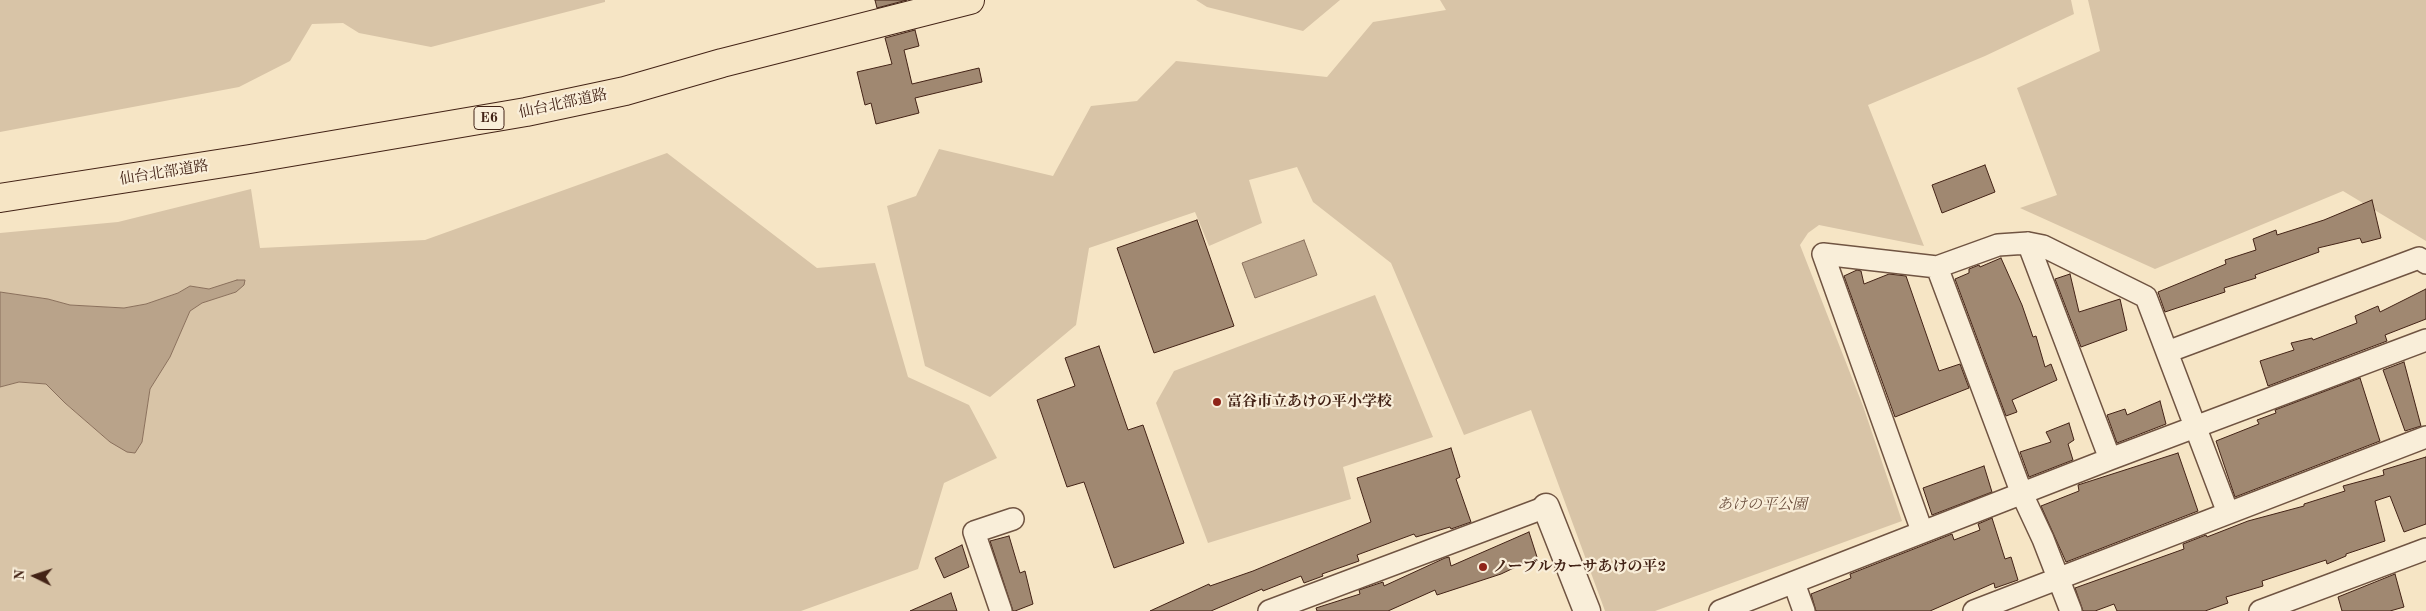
<!DOCTYPE html>
<meta charset="utf-8">
<style>
body{margin:0}
#map{position:relative;width:2426px;height:611px;overflow:hidden;background:#f6e5c5;font-family:"Old Standard TT",serif}
canvas{display:block}
.north{position:absolute;left:10px;top:551px;width:50px;height:50px;-webkit-text-stroke:4px #f9eed9;paint-order:stroke;rotate:274deg;font-size:14px;font-weight:700;line-height:20px;text-align:center;color:#432316}
.north::after{content:'';display:block;margin:auto;width:18px;height:22px;background:#432316;clip-path:polygon(50% 0,100% 100%,50% 72%,0 100%)}
</style>
<div id="map">
<canvas width="2426" height="611"></canvas>
<div class="north">N</div>
</div>
<script>
const g = document.querySelector('canvas').getContext('2d');
g.lineJoin = 'round';
function fillPath(path, color) { g.fillStyle = color; g.fill(path, 'evenodd'); }
const toPath = rows => new Path2D(rows.map(r => 'M' + r).join(''));
function stroke(path, color, width, dash) { g.strokeStyle = color; g.lineWidth = width; g.lineCap = dash ? 'butt' : 'round'; g.setLineDash(dash || []); g.stroke(path); }
function label(font, color, halo, rows, align = 'center') {
  g.font = font + ' "Old Standard TT","Noto Serif JP",serif'; g.lineWidth = 4.5; g.setLineDash([]); g.textBaseline = 'middle'; g.strokeStyle = halo; g.fillStyle = color; for (const [text, x, y, turn = 0] of rows) {
    g.save(); g.translate(x, y); g.rotate((+turn || 0) * Math.PI / 180); g.textAlign = isNaN(turn) ? turn : align; if (halo) g.strokeText(text, 0, 0); g.fillText(text, 0, 0); g.restore();
  }
}
fillPath(toPath([
 [0,0,605,0,605,2,431,47,359,33,343,23,312,24,290,61,239,87,0,132],
 [1196,0,1340,0,1303,31,1207,7],
 [1440,0,2071,0,2074,14,1985,56,1868,105,1924,246,1819,225,1808,233,1800,245,1863,406,1902,521,1655,611,1605,611,1531,410,1464,435,1391,263,1313,202,1297,167,1249,180,1262,223,1209,246,1195,212,1089,248,1076,325,990,397,925,366,887,206,916,196,939,149,1053,176,1091,106,1137,101,1176,61,1327,77,1373,22,1446,10],
 [2088,0,2426,0,2426,241,2343,191,2155,269,2020,208,2057,195,2017,88,2100,51],
 [667,153,817,268,875,263,908,377,969,405,997,458,944,483,918,569,801,611,0,611,0,387,19,382,46,384,65,403,110,442,142,442,150,389,170,357,190,311,202,303,236,292,218,287,209,289,190,286,178,293,146,304,124,308,70,305,48,299,0,292,0,233,118,222,251,189,260,248,425,240],
 [1375,295,1433,437,1343,467,1351,499,1208,543,1156,403,1174,371]
]), '#d8c4a7');
const water = toPath([
 [1304,240,1317,275,1255,298,1242,263,1304,240],
 [237,280,245,280,244,285,236,292,202,303,190,311,170,357,150,389,142,442,135,453,127,452,110,442,65,403,46,384,19,382,0,387,0,292,48,299,70,305,124,308,146,304,178,293,190,286,209,289,237,280]
]);
fillPath(water, '#b9a38a');
stroke(water, '#8a705c', 1);
const building = toPath([
 [875,0,907,0,877,8,875,0],
 [915,30,919,46,904,50,912,84,979,68,982,82,915,98,919,113,876,124,871,103,865,105,857,72,892,64,885,38,915,30],
 [1985,165,1995,192,1942,213,1932,185,1985,165],
 [2372,200,2381,238,2362,243,2360,238,2318,248,2319,252,2255,275,2256,278,2224,288,2225,292,2165,312,2158,292,2226,264,2225,260,2256,250,2253,239,2276,230,2277,235,2324,220,2372,200],
 [1197,220,1234,326,1154,353,1117,248,1197,220],
 [2001,258,2022,305,2033,337,2036,336,2045,367,2051,364,2057,380,2012,400,2017,412,2006,416,1955,279,1969,273,1969,269,1979,265,1980,267,2001,258],
 [1857,270,1861,271,1864,284,1889,274,1906,276,1939,371,1960,364,1969,388,1895,417,1844,276,1857,270],
 [2070,274,2079,312,2120,299,2127,330,2081,347,2055,279,2070,274],
 [2426,289,2426,319,2385,335,2387,341,2268,386,2260,361,2294,350,2291,343,2312,338,2313,340,2357,323,2355,316,2378,306,2380,312,2426,289],
 [1099,346,1128,430,1143,425,1184,543,1114,568,1084,482,1067,487,1037,400,1075,386,1065,358,1099,346],
 [2404,362,2421,426,2405,431,2383,370,2404,362],
 [2360,378,2380,441,2235,497,2216,441,2259,424,2257,420,2276,413,2275,410,2360,378],
 [2160,401,2166,424,2117,443,2107,415,2125,409,2127,415,2160,401],
 [2069,423,2074,440,2068,444,2073,460,2029,477,2020,452,2051,442,2046,432,2069,423],
 [1451,448,1460,477,1456,479,1471,522,1451,529,1450,527,1416,537,1414,534,1357,555,1359,561,1322,574,1323,576,1304,583,1301,576,1263,591,1262,589,1211,611,1150,611,1209,584,1210,586,1253,571,1371,522,1357,478,1451,448],
 [2178,453,2198,511,2066,562,2041,506,2079,491,2078,485,2178,453],
 [2426,457,2426,524,2404,532,2390,496,2375,501,2385,541,2346,554,2346,556,2327,564,2326,560,2262,581,2263,586,2226,597,2228,603,2205,611,2117,611,2114,604,2095,611,2083,611,2075,588,2184,549,2183,544,2206,535,2207,537,2248,521,2304,506,2304,504,2345,491,2343,486,2384,475,2383,470,2426,457],
 [1984,466,1992,492,1932,515,1923,488,1984,466],
 [1992,518,2005,559,2011,557,2018,580,1995,588,1994,583,1930,611,1816,611,1811,594,1851,578,1850,574,1952,534,1954,540,1980,530,1978,524,1992,518],
 [1529,532,1537,557,1501,574,1437,595,1435,590,1388,611,1317,611,1316,608,1360,594,1359,590,1383,582,1384,586,1445,558,1449,557,1451,566,1529,532],
 [1009,536,1020,573,1025,571,1033,604,1015,611,1013,611,990,541,1009,536],
 [962,545,969,567,944,578,935,558,962,545],
 [2395,574,2404,607,2390,611,2342,611,2338,597,2395,574],
 [951,593,957,611,910,611,951,593]
]);
fillPath(building, '#a08871');
stroke(building, '#432316', 1);
const minor = toPath([
 [2028,243,2110,459],
 [1937,267,2022,494,2043,539,2071,611],
 [2167,352,2419,258,2426,263],
 [1922,531,1823,254,1937,267,1998,245,2028,243,2043,246,2146,297,2228,513],
 [1794,583,1804,611],
 [1001,611,974,532,1013,519],
 [1269,611,1546,507],
 [1720,611,2110,459,2426,340],
 [1974,611,2426,437],
 [2260,611,2426,549]
]);
const tertiary = toPath([
 [1546,507,1587,611]
]);
const motorway = toPath([
 [0,198,250,159,526,112,625,91,722,63,970,0]
]);
stroke(minor, '#705442', 24);
stroke(tertiary, '#705442', 29);
stroke(motorway, '#432316', 30);
stroke(minor, '#f9eed9', 21);
stroke(tertiary, '#f9eed9', 26);
stroke(motorway, '#f6e5c5', 28);
for (const [x, y, r, color] of [
 [1217,402,5,"#8f2418"],
 [1483,567,5,"#8f2418"]
]) { const dot = new Path2D(); dot.arc(x, y, r, 0, 2 * Math.PI); g.fillStyle = color; g.fill(dot); stroke(dot, '#f9eed9', 2); }
for (const [x, y, w] of [
 [489,118,30]
]) { const box = new Path2D(); box.roundRect(x - w / 2, y - 11.5, w, 23, 4); g.fillStyle = '#f9eed9'; g.fill(box); stroke(box, '#432316', 1); }
label('bold 14px', '#432316', null, [
 ["E6",489,118]
]);
label('15px', '#432316', '#f9eed9', [
 ["仙台北部道路",563,104,-12],
 ["仙台北部道路",164,173,-9]
]);
label('bold 15px', '#432316', '#f9eed9', [
 ["富谷市立あけの平小学校",1227,402],
 ["ノーブルカーサあけの平2",1493,567]
], 'left');
label('italic 15px', '#684b3a', '#f9eed9', [
 ["あけの平公園",1762,505]
]);
</script>
